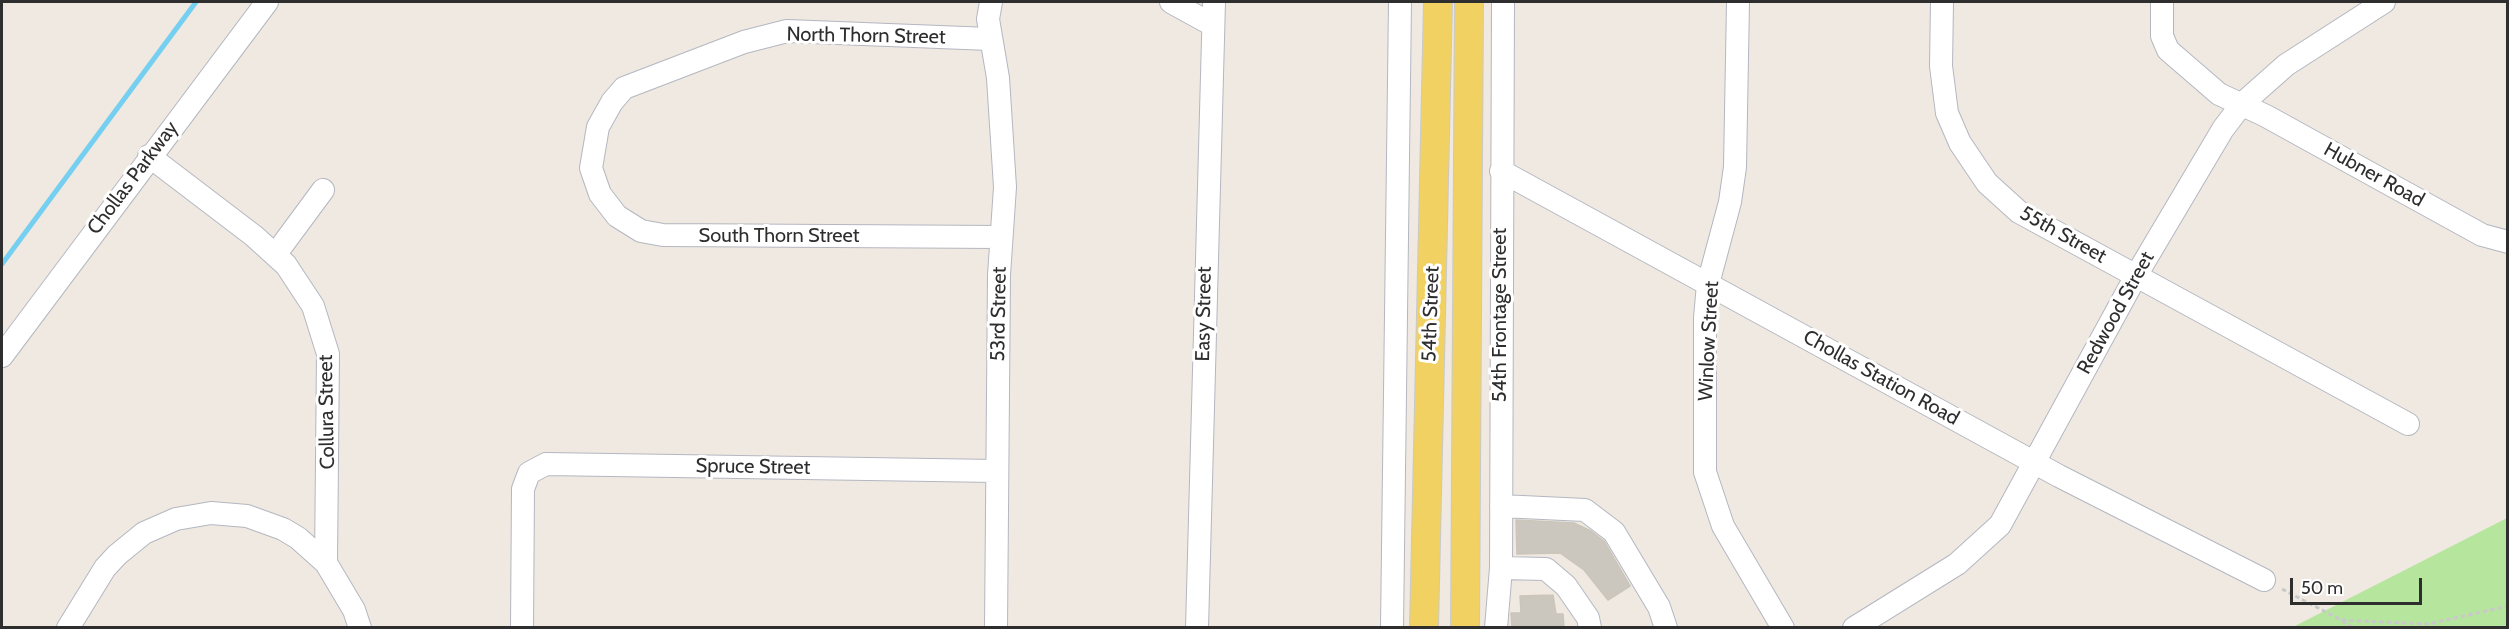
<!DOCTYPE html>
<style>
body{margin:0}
#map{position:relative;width:2509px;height:629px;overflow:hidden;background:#efe9e1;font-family:Cabin,sans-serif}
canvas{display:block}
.frame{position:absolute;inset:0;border:3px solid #2e2e2e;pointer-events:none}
.scale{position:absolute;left:2290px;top:578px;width:132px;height:27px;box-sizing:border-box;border:3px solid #2e2e2e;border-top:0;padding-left:8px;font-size:18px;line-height:21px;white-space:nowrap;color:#2e2e2e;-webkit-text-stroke:4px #fff;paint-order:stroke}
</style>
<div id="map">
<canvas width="2509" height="629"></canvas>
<div class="frame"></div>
<div class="scale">50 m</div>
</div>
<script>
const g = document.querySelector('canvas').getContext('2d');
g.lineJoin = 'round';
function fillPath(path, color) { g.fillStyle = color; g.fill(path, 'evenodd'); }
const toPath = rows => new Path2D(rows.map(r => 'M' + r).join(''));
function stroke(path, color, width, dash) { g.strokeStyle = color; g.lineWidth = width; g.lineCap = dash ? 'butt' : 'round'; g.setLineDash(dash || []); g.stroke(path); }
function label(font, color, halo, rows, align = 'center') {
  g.font = font + ' Cabin,sans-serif'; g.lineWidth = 6; g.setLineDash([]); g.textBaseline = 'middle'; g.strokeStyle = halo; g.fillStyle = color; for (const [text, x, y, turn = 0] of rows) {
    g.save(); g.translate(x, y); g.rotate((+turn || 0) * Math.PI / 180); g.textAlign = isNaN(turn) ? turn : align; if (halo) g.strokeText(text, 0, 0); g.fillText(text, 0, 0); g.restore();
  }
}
fillPath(toPath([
 [2507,518,2507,627,2293,627]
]), '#b6e59e');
stroke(toPath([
 [2,264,196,2]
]), '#75cff0', 5);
const building = toPath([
 [1516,520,1574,523,1591,531,1604,541,1630,586,1608,600,1584,570,1560,553,1517,554,1516,520],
 [1553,595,1556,614,1563,614,1564,627,1512,627,1511,613,1521,613,1520,596,1553,595]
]);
fillPath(building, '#cbc7bf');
stroke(building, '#cbc5ba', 1.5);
const minor = toPath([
 [991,2,988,19,998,78,1005,187,999,275,996,628],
 [1171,2,1211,24],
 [1738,2,1735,167,1730,202,1708,284,1705,318,1705,472,1723,526,1783,628],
 [1942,2,1941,66,1947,113,1960,143,1987,183,2019,212,2408,424],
 [2162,2,2162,36,2168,50,2219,94,2266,116,2482,235,2508,242],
 [990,39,787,31,744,42,624,88,612,102,598,127,591,168,600,194,617,216,641,231,663,235,1001,237],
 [149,156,254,236,286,265,313,306,328,354,326,563,354,610,360,628],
 [1501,171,2059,476,2264,580],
 [275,255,323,190],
 [2,356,267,2],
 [1501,506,1585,510,1614,532,1659,607,1666,628],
 [1501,568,1546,569,1566,586,1588,618,1590,628],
 [68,628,105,568,117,555,144,533,176,519,211,513,247,516,283,529,298,538,326,563],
 [522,628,523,489,529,473,546,464,996,471],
 [1197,628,1214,2],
 [1392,628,1400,2],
 [1496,628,1501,568,1503,2],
 [1854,628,1957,564,2000,525,2137,274,2223,129,2242,104,2286,65,2384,2]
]);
const major = toPath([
 [1424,628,1438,2],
 [1465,628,1469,2]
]);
stroke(minor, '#b4b7c1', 24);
stroke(major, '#c9c9c9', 30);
stroke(toPath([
 [2282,589,2341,620,2428,624,2508,606],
 [2342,621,2354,628]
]), '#c9c9c9', 3, [4.5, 3]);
stroke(minor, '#fff', 22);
stroke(major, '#f2d163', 28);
label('20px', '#2e2e2e', '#fff', [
 ["North Thorn Street",866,36,1],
 ["Hubner Road",2374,175,29],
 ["Chollas Parkway",133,178,-53],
 ["55th Street",2063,235,29],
 ["South Thorn Street",779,236],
 ["Redwood Street",2116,313,-61],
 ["53rd Street",999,314,-89],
 ["Easy Street",1204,314,-89],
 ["54th Street",1431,314,-88],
 ["54th Frontage Street",1500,315,-90],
 ["Winlow Street",1709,341,-87],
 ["Chollas Station Road",1881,378,29],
 ["Collura Street",327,412,-91],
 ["Spruce Street",753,467,1]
]);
</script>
